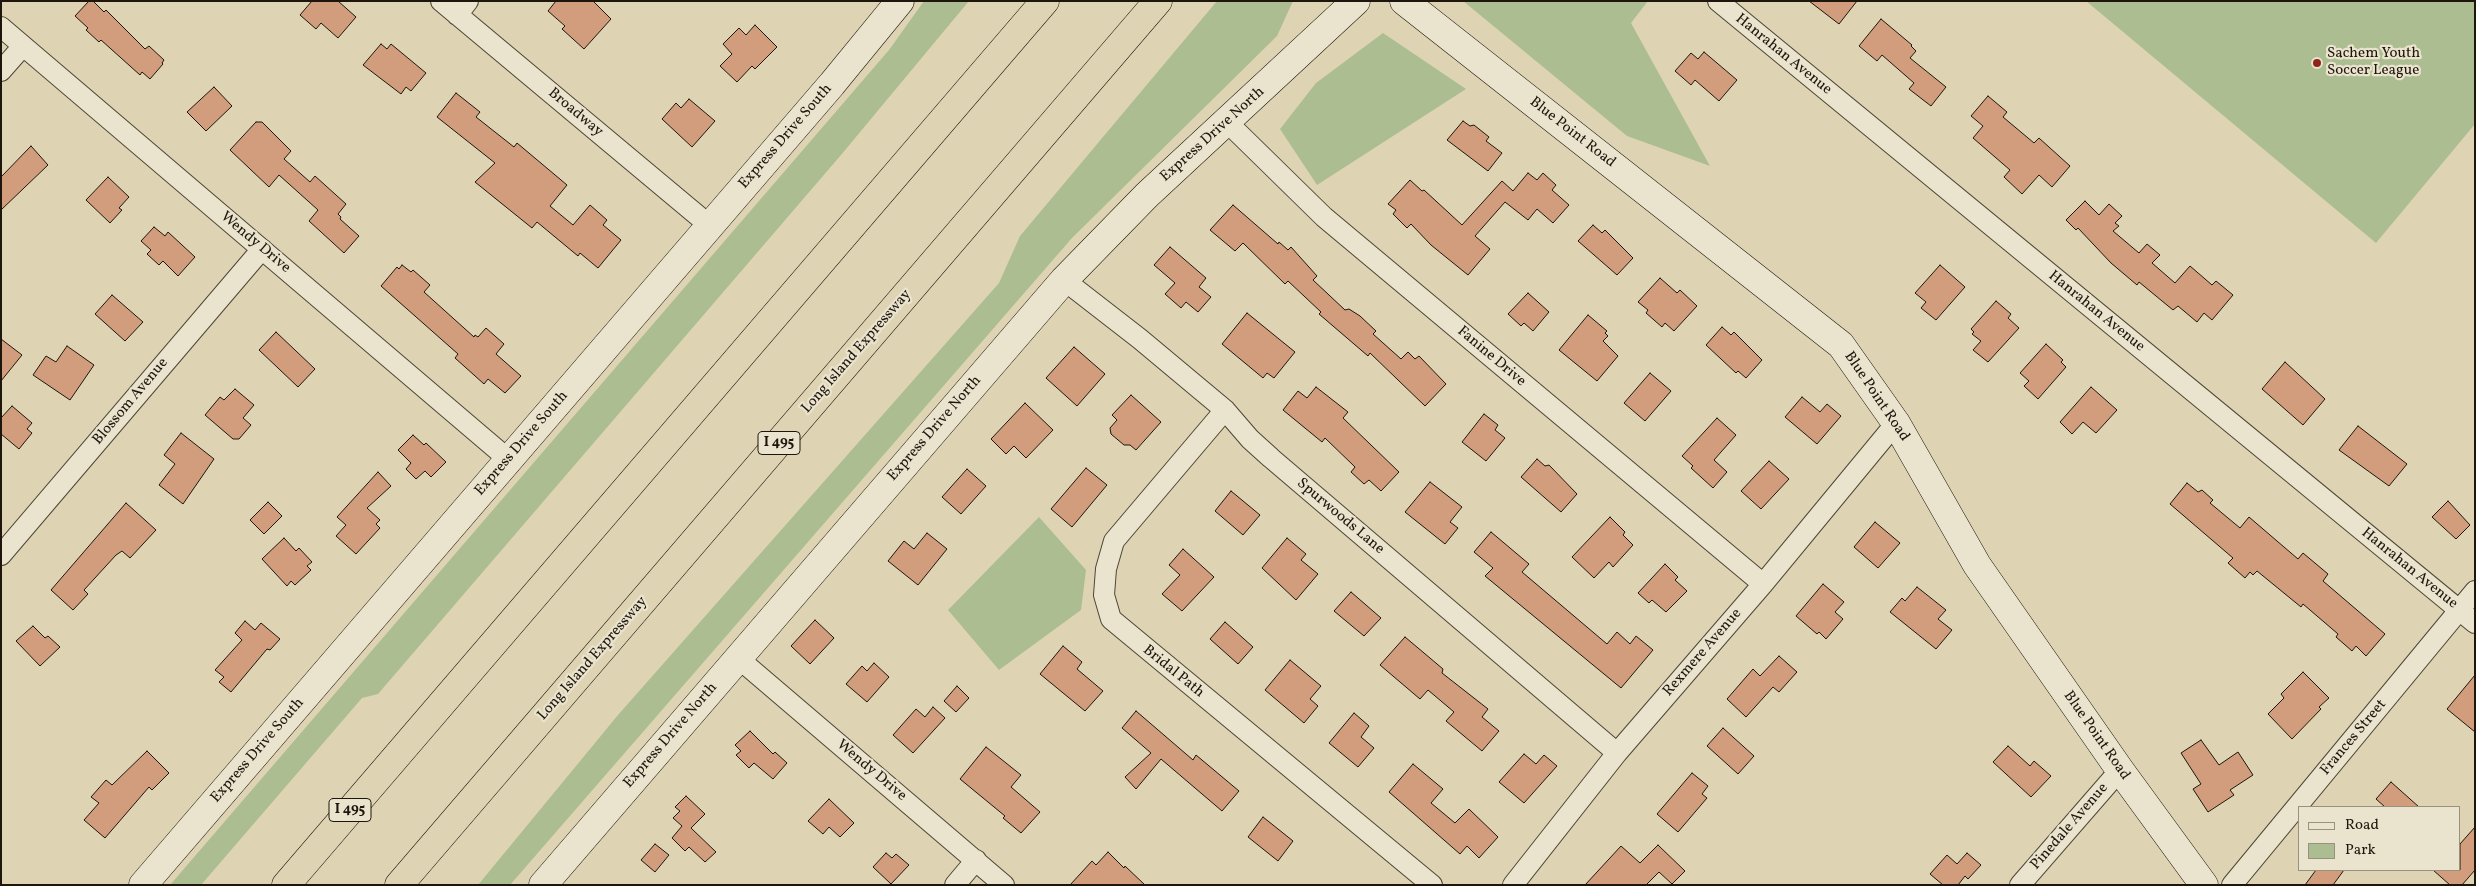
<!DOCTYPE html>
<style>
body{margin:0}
#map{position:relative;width:2476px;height:886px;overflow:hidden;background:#ded4b3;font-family:Vollkorn,serif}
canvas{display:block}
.frame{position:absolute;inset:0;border:2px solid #1e160c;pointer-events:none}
.legend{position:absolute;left:2298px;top:806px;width:162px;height:65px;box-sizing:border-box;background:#eae3ce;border:1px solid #989180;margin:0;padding:6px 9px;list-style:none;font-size:15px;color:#1e160c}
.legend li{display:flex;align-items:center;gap:10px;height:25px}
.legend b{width:25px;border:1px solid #989180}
</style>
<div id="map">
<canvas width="2476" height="886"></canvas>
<div class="frame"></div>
<ul class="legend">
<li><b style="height:6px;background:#eae3ce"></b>Road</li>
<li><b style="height:14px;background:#acbe91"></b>Park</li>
</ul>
</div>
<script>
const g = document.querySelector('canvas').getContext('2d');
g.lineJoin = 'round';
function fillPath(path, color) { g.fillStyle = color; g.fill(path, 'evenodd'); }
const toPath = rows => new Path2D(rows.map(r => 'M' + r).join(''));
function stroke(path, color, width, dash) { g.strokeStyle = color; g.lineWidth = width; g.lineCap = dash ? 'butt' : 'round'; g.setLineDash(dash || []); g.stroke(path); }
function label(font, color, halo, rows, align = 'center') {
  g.font = font + ' Vollkorn,serif'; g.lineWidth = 4.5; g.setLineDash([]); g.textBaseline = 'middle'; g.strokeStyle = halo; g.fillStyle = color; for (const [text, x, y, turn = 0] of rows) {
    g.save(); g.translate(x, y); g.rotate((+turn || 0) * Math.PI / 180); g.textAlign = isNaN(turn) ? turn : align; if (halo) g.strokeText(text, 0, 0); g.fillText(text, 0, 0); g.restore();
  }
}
fillPath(toPath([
 [924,1,969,1,841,155,378,694,362,698,201,885,170,885,889,50],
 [1217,1,1293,1,1277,36,1072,238,510,885,478,885,618,715,999,283,1020,236],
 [1463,1,1648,1,1631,23,1710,166,1627,136],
 [2086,1,2475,1,2475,124,2376,243],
 [1383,33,1466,89,1317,185,1280,129,1316,83],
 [1039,517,1086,570,1081,610,999,670,948,610]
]), '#acbe91');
const building = toPath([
 [89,1,93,1,104,12,106,10,145,49,149,46,164,60,162,63,163,64,150,79,142,72,140,75,101,40,99,42,86,30,88,28,75,16,89,1],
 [312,1,338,1,356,17,338,38,321,23,316,29,300,15,312,1],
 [556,1,593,1,611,19,584,49,562,29,565,26,548,11,556,1],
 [1809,1,1857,1,1839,24,1809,1],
 [1881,19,1912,45,1911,46,1916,51,1910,58,1946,87,1931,106,1909,89,1914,83,1882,55,1877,61,1859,46,1881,19],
 [755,25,777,47,755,69,752,66,737,82,720,66,732,54,723,44,739,28,746,35,755,25],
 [381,44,387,49,391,44,426,73,411,91,406,87,401,94,363,65,381,44],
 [1704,52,1737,80,1719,101,1695,80,1691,85,1675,71,1691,53,1698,59,1704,52],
 [214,87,232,106,206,131,187,112,214,87],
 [456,93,480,112,476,117,514,147,517,143,567,185,550,206,573,225,590,205,607,220,603,225,621,240,598,268,580,253,578,256,537,222,532,228,475,182,495,163,437,117,456,93],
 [1988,96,2007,112,2003,117,2034,143,2039,138,2070,166,2052,187,2039,175,2022,194,2004,177,2010,170,1973,138,1983,126,1971,116,1988,96],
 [689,99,715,121,692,147,662,119,676,103,681,108,689,99],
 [1463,121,1470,126,1474,125,1489,137,1486,141,1502,153,1488,171,1447,140,1463,121],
 [256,122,262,122,291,151,284,159,310,182,315,176,346,204,338,214,341,217,340,219,359,236,344,253,309,221,318,210,279,175,269,187,230,150,256,122],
 [31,146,48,165,1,210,1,177,31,146],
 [1528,173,1537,180,1543,173,1556,185,1552,190,1569,205,1553,223,1537,209,1528,220,1505,202,1475,236,1490,249,1468,275,1431,245,1411,224,1407,228,1393,214,1396,210,1388,204,1410,180,1422,191,1424,190,1462,225,1502,181,1513,191,1528,173],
 [108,177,129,197,119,208,122,210,110,223,86,200,108,177],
 [2085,201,2099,215,2109,204,2122,216,2115,223,2119,226,2113,231,2139,253,2147,244,2160,255,2152,263,2175,283,2190,266,2212,285,2216,281,2233,295,2212,320,2204,313,2197,322,2178,306,2173,310,2139,282,2137,285,2111,263,2078,228,2076,230,2066,220,2085,201],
 [1233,205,1278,244,1279,242,1288,250,1291,247,1317,276,1313,280,1345,310,1349,309,1360,316,1376,331,1373,334,1401,359,1408,352,1415,359,1419,356,1446,384,1425,406,1370,353,1368,356,1319,314,1321,312,1288,281,1285,284,1243,243,1235,251,1210,230,1233,205],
 [1593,225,1602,233,1605,230,1633,258,1617,275,1578,241,1593,225],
 [154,227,165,236,168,232,195,257,178,276,163,261,159,265,147,254,151,250,141,241,154,227],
 [1170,247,1206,278,1199,287,1211,297,1198,312,1186,302,1181,308,1165,294,1175,283,1154,265,1170,247],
 [402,265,411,272,413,270,430,285,424,292,474,337,475,335,478,337,486,328,504,344,496,354,521,376,505,393,488,379,484,384,455,358,458,354,381,286,397,267,399,269,402,265],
 [1940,265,1965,287,1936,320,1921,308,1926,302,1915,293,1940,265],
 [1660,278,1677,293,1680,290,1697,306,1674,331,1665,323,1662,327,1646,313,1648,310,1638,302,1660,278],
 [1528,293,1549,312,1533,331,1524,323,1521,326,1508,314,1528,293],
 [112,295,143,322,125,341,95,314,112,295],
 [1996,301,2011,314,2008,318,2019,328,1988,362,1973,350,1981,341,1972,334,1974,332,1971,329,1996,301],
 [1247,313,1295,352,1274,378,1267,373,1263,378,1222,344,1247,313],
 [1588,315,1607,331,1605,333,1608,336,1603,341,1618,356,1597,381,1559,350,1588,315],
 [1722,327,1731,335,1734,332,1762,360,1746,378,1738,371,1736,373,1706,345,1722,327],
 [276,332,315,369,298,387,259,350,276,332],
 [1,339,22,355,1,381,1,339],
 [2046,344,2063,360,2061,362,2066,367,2038,399,2024,386,2029,381,2020,373,2046,344],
 [67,346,94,365,70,400,33,375,46,356,56,362,67,346],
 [1074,347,1105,374,1077,406,1046,378,1074,347],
 [2285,362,2325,399,2303,425,2262,389,2285,362],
 [1650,373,1671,391,1645,421,1624,403,1650,373],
 [1316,387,1348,412,1343,418,1399,472,1381,491,1369,480,1364,484,1351,472,1355,467,1325,438,1322,442,1283,410,1298,391,1307,398,1316,387],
 [2091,387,2117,410,2096,433,2083,422,2072,434,2060,422,2091,387],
 [235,389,254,405,243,418,251,425,239,439,233,439,205,415,220,397,224,400,235,389],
 [1131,395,1161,422,1136,450,1130,445,1124,445,1111,434,1110,428,1117,420,1112,415,1131,395],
 [1802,397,1820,412,1827,404,1841,416,1817,444,1785,417,1802,397],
 [1025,403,1053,430,1026,458,1014,446,1006,454,991,439,1025,403],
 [12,406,32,423,27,429,32,433,19,449,1,434,1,418,12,406],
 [1484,414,1498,425,1495,430,1505,438,1486,461,1462,442,1484,414],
 [1717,418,1736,435,1714,460,1727,472,1713,488,1691,468,1693,466,1682,456,1717,418],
 [2358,426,2407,464,2389,486,2339,450,2358,426],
 [181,433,214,459,183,504,159,485,175,464,164,455,181,433],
 [413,435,424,445,426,443,446,462,431,477,425,471,416,479,406,469,411,463,398,450,413,435],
 [1537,459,1545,466,1549,465,1577,494,1561,512,1521,477,1537,459],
 [1769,461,1789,479,1761,509,1741,491,1769,461],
 [1086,468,1107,485,1072,527,1051,509,1086,468],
 [967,469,986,486,961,514,942,497,967,469],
 [378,472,391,486,367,508,380,520,376,524,380,528,356,554,336,536,346,525,337,517,378,472],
 [1430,482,1462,507,1450,522,1458,528,1445,544,1405,512,1430,482],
 [2187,483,2198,492,2202,490,2213,500,2210,503,2240,528,2249,517,2298,559,2303,553,2328,574,2323,581,2385,634,2366,656,2356,646,2352,651,2336,637,2338,634,2303,604,2301,607,2257,571,2253,575,2250,572,2245,578,2228,563,2233,558,2170,504,2187,483],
 [1231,491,1260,515,1243,535,1215,511,1231,491],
 [2448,501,2470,525,2456,539,2432,517,2448,501],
 [268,502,282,516,264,534,250,520,268,502],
 [126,503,156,530,130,558,122,551,116,555,84,590,88,594,73,610,51,590,126,503],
 [1610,517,1625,532,1623,535,1633,545,1613,567,1609,562,1594,578,1572,557,1610,517],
 [1875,522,1900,543,1878,568,1854,547,1875,522],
 [1491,532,1529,564,1522,572,1607,644,1617,632,1630,644,1636,636,1653,650,1621,688,1485,576,1493,568,1474,552,1491,532],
 [927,533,947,549,918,585,888,561,904,541,914,549,927,533],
 [284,538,296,551,299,548,312,562,307,566,311,570,295,585,291,581,287,586,262,559,284,538],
 [1287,538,1306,554,1301,560,1318,574,1296,600,1262,568,1287,538],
 [1183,549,1214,577,1182,611,1162,594,1180,575,1169,565,1183,549],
 [1665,564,1678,577,1675,580,1687,591,1666,612,1652,600,1649,603,1638,593,1665,564],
 [1823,584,1844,602,1835,612,1843,619,1826,639,1819,632,1817,634,1796,616,1823,584],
 [1917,587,1946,610,1938,619,1952,630,1936,649,1890,612,1902,598,1905,601,1917,587],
 [1351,592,1381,618,1364,636,1334,611,1351,592],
 [815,620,834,638,810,664,791,646,815,620],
 [245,621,255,630,261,623,280,639,270,650,267,649,231,692,219,682,224,677,215,670,242,640,235,633,245,621],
 [1225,622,1253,647,1238,664,1210,639,1225,622],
 [33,626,45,638,48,636,60,647,40,666,16,641,33,626],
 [1405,637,1443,669,1442,673,1488,709,1482,717,1499,731,1482,751,1446,721,1454,712,1428,690,1420,699,1380,665,1405,637],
 [1063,646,1082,662,1077,669,1103,691,1085,711,1040,674,1063,646],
 [1779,656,1797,672,1779,692,1773,687,1746,717,1727,699,1753,669,1760,676,1779,656],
 [1290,660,1321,686,1310,699,1318,706,1304,723,1265,690,1290,660],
 [874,663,889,677,867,702,846,684,862,666,867,671,874,663],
 [2303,672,2329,698,2319,707,2321,709,2292,739,2268,714,2284,698,2281,694,2303,672],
 [2475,675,2475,732,2447,709,2475,675],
 [957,686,969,698,956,712,944,701,957,686],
 [933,707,945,718,913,753,893,735,916,709,925,717,933,707],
 [1136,711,1193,760,1196,755,1239,791,1222,811,1161,759,1136,789,1125,777,1151,753,1122,728,1136,711],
 [1354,713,1369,726,1361,737,1374,748,1358,767,1329,743,1354,713],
 [1723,728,1754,756,1738,774,1707,746,1723,728],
 [750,731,773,754,775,752,787,763,773,779,754,763,749,768,736,755,741,751,735,745,750,731],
 [2201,740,2219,765,2238,752,2253,775,2230,790,2234,795,2208,812,2193,789,2201,784,2181,753,2201,740],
 [2008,746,2030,766,2034,761,2051,776,2031,797,1993,762,2008,746],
 [986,747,1021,775,1011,787,1040,812,1021,833,1003,818,1005,816,960,779,986,747],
 [147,751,169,773,152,790,149,787,105,838,84,820,99,803,91,797,106,780,112,785,147,751],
 [1524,754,1536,764,1544,755,1557,766,1524,803,1499,782,1524,754],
 [1413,764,1443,789,1431,803,1455,823,1469,809,1498,837,1479,858,1467,846,1460,854,1389,792,1413,764],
 [1692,773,1708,786,1702,794,1707,798,1678,832,1657,814,1692,773],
 [2391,782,2419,807,2385,807,2376,799,2391,782],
 [686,796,705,814,691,828,716,852,705,862,689,847,685,851,672,838,682,826,673,818,680,811,675,807,686,796],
 [829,799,854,823,840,837,829,827,823,834,808,821,829,799],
 [1263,817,1293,841,1278,861,1248,837,1263,817],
 [2475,827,2475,870,2462,885,2450,885,2433,870,2460,870,2460,844,2475,827],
 [655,844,669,855,655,872,641,860,655,844],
 [1658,845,1685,871,1672,884,1659,872,1646,885,1585,885,1621,846,1640,863,1658,845],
 [1108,852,1124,868,1125,866,1145,885,1070,885,1092,861,1096,865,1108,852],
 [886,853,892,858,896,854,909,865,891,884,873,867,886,853],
 [1967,853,1981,865,1968,879,1965,876,1958,885,1943,885,1930,874,1947,855,1957,864,1967,853],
 [2316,870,2344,870,2333,885,2305,885,2316,870]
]);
fillPath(building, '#d19d7c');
stroke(building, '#1e160c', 1);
const street = toPath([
 [441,1,709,225],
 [1718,1,2475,623],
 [457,15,468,1],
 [1,27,508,459],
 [1,71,23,46],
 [1227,122,1324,217,1763,584],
 [1064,280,1140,339,1225,410,1250,439,1271,458,1617,753],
 [1225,410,1114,541,1106,569,1104,595,1111,619,1432,885],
 [1,555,262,249],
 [738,658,1004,885],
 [955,885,976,860],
 [1513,885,1617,753,1763,584,1896,423],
 [2020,885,2120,770],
 [2232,885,2475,591]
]);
const secondary = toPath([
 [1404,1,1841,345,1896,423,1977,565,2120,770,2204,885],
 [143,885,832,84,900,1],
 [543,885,1064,280,1147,195,1356,1]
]);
const highway = toPath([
 [286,885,1045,1],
 [399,885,1158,1]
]);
stroke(street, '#4e4636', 22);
stroke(secondary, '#1e160c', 29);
stroke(highway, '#1e160c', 29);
stroke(street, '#eae3ce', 20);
stroke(secondary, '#eae3ce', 28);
stroke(highway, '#ded4b3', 28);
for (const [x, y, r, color] of [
 [2317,63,5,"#8f2418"]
]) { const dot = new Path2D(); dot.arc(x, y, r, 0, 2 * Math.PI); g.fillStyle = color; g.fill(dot); stroke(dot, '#eae3ce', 2); }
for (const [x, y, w] of [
 [779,443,42],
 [350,810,42]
]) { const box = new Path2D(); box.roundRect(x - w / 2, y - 11.5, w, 23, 4); g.fillStyle = '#eae3ce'; g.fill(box); stroke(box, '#1e160c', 1); }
label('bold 14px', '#1e160c', null, [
 ["I 495",779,443],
 ["I 495",350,810]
]);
label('15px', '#1e160c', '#eae3ce', [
 ["Sachem Youth",2327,54],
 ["Soccer League",2327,71]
], 'left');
label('15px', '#1e160c', '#eae3ce', [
 ["Hanrahan Avenue",1783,55,39],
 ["Broadway",575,113,40],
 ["Blue Point Road",1572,133,38],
 ["Express Drive North",1213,135,-42],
 ["Express Drive South",786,137,-49],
 ["Wendy Drive",255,243,40],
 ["Hanrahan Avenue",2096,312,39],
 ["Long Island Expressway",857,352,-49],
 ["Fanine Drive",1491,357,40],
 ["Blue Point Road",1876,397,56],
 ["Blossom Avenue",131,402,-50],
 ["Express Drive North",935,429,-49],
 ["Express Drive South",522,444,-49],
 ["Spurwoods Lane",1340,517,40],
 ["Hanrahan Avenue",2409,569,39],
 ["Rexmere Avenue",1703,653,-49],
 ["Long Island Expressway",593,659,-49],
 ["Bridal Path",1173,672,39],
 ["Express Drive North",671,736,-49],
 ["Blue Point Road",2096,736,55],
 ["Frances Street",2354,738,-50],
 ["Express Drive South",258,751,-49],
 ["Wendy Drive",871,771,40],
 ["Pinedale Avenue",2070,827,-49]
]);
</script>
